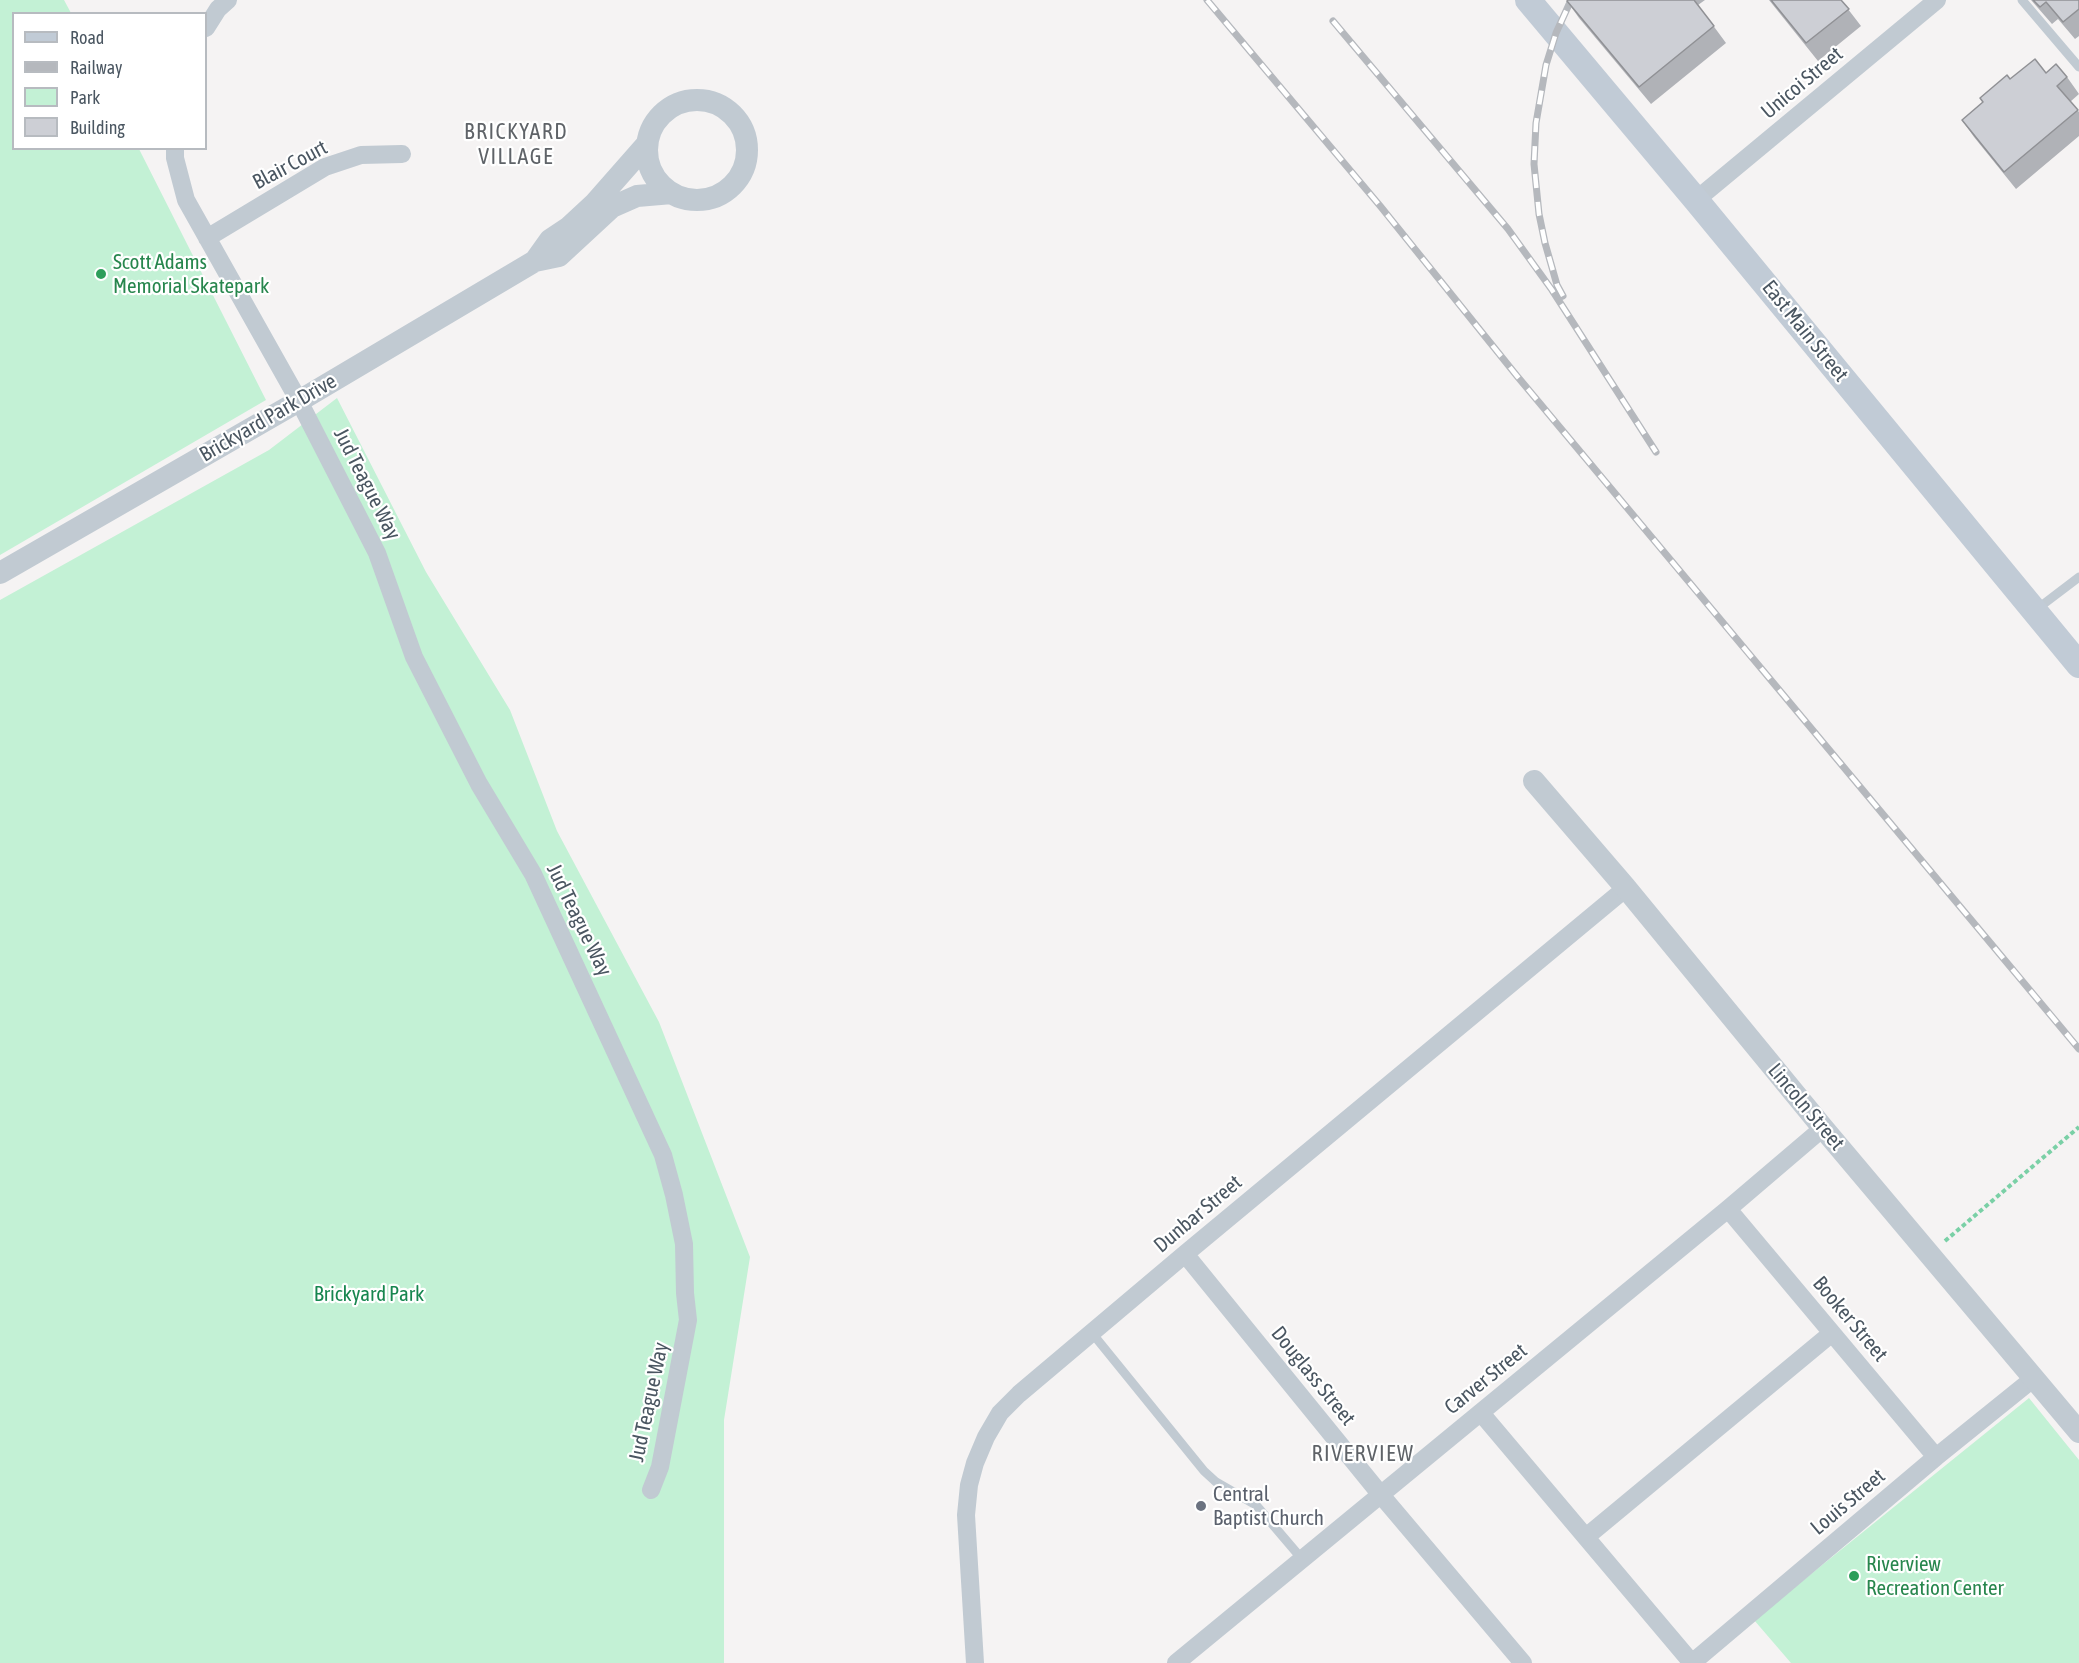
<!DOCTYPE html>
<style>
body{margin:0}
#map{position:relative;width:2079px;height:1663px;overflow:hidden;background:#f5f3f3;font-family:"Asap Condensed",sans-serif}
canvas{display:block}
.legend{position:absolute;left:12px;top:12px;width:195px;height:138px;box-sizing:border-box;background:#fff;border:2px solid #b7bbc0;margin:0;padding:8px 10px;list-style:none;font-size:18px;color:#4a5661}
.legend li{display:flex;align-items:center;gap:12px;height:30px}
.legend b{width:30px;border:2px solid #b7bbc0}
</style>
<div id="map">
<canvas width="2079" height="1663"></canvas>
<ul class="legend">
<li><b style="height:8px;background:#c1cbd6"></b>Road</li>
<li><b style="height:8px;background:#b5b8bd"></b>Railway</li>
<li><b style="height:16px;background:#c3f1d5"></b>Park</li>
<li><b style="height:16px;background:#cdcfd5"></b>Building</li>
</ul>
</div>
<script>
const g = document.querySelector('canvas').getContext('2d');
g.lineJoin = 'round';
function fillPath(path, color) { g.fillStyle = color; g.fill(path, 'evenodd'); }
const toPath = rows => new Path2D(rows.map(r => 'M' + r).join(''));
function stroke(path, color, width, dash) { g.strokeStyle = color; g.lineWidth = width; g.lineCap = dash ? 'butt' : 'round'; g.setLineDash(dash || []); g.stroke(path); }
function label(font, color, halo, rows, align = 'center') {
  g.font = font + ' "Asap Condensed",sans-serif'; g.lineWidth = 4.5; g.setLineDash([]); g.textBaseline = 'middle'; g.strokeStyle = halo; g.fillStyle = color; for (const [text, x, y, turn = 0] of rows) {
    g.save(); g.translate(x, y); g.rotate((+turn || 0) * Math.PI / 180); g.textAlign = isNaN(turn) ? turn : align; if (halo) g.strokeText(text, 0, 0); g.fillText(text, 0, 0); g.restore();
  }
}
fillPath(toPath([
 [0,0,64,0,71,13,14,14,14,148,139,149,266,400,0,555],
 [337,398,426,572,510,710,557,831,659,1022,750,1257,724,1420,724,1663,0,1663,0,600,269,450],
 [2029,1398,2079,1460,2079,1663,1791,1663,1754,1620]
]), '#c3f1d5');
stroke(toPath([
 [1945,1241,2079,1127]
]), '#7ad0a6', 4, [4.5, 3]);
stroke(toPath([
 [2022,0,2079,67],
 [2037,609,2079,577],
 [1092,1333,1204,1471,1216,1482,1256,1505,1302,1559]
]), '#c1cad2', 9);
stroke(toPath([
 [206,28,218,9,228,0],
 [175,148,175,158,186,200,299,401,377,553,414,657,479,784,533,874,663,1155,674,1195,684,1244,685,1293,688,1320,660,1467,651,1490],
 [1696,200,1937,0],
 [207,238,325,167,361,155,402,154],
 [1728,1209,1936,1457],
 [1185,1254,1381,1495,1523,1663],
 [1481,1413,1692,1663],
 [1586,1537,1832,1333],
 [975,1663,966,1515,969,1485,975,1463,986,1437,1000,1413,1019,1394,1185,1254,1626,888],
 [1176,1663,1728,1209,1823,1128],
 [1692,1663,1936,1457,2034,1378]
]), '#c1cad2', 18);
stroke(toPath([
 '647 150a50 50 0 1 1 100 0a50 50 0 1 1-100 0Z',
 [535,261,550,240,568,228,595,203,646,145],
 [0,573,299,401,535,261,559,256,612,207,637,196,672,193],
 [1534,781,1626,888,1823,1128,2079,1432]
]), '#c1cad2', 22);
stroke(toPath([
 [1528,0,1696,200,2079,665]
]), '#c1cbd6', 26);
const rail = toPath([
 [1207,0,1381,207,1517,376,2079,1049],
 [1333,21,1508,229,1552,290,1656,452],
 [1563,296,1557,285,1545,243,1539,214,1534,164,1536,123,1546,65,1556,33,1571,0]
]);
stroke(rail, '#b5b8bd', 7);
stroke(rail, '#fff', 4.5, [14]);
fillPath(toPath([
 [1568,0,1705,0,1698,5,1726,43,1651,104,1579,18,1567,1],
 [1769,0,1841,0,1861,26,1818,61],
 [2031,0,2079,0,2079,36,2075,39,2058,19,2052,24],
 [2067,77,2079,94,2070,102,2079,112,2079,136,2016,189,1974,137,1962,120,2010,79]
]), '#b0b2b7');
const building = toPath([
 [1568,0,1694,0,1714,26,1639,87,1567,1,1568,0],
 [1771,0,1841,0,1849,9,1806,43,1771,0],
 [2033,0,2079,0,2079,9,2063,22,2046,2,2040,7,2033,0],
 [2035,59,2046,73,2056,64,2067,77,2057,86,2078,110,2004,172,1962,120,1983,102,1980,98,2007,75,2010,79,2035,59]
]);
fillPath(building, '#cdcfd5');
stroke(building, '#909195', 1.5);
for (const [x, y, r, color] of [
 [101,274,6,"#2e9e5b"],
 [1201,1506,6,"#6b7280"],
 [1854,1576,6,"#2e9e5b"]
]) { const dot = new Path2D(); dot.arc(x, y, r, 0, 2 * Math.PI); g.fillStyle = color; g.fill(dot); stroke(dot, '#fff', 2); }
label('21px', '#4a5661', '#fff', [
 ["Unicoi Street",1802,83,-40],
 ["Blair Court",290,165,-28],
 ["East Main Street",1805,331,51],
 ["Brickyard Park Drive",268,418,-30],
 ["Jud Teague Way",367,484,63],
 ["Jud Teague Way",579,920,64],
 ["Lincoln Street",1806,1107,50],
 ["Dunbar Street",1198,1214,-40],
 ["Booker Street",1850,1319,50],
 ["Douglass Street",1313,1376,51],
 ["Carver Street",1486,1379,-39],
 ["Jud Teague Way",649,1402,-78],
 ["Louis Street",1848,1502,-40]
]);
label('21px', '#27864d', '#fff', [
 ["Scott Adams",113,262],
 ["Memorial Skatepark",113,286],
 ["Riverview",1866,1564],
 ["Recreation Center",1866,1588]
], 'left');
label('21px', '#17864f', '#fff', [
 ["Brickyard Park",369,1294]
]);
label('21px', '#5b616d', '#fff', [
 ["Central",1213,1494],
 ["Baptist Church",1213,1518]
], 'left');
g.letterSpacing = '1.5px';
label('22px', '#5f6368', '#fff', [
 ["BRICKYARD",516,132],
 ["VILLAGE",516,157],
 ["RIVERVIEW",1363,1454]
]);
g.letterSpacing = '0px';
</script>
